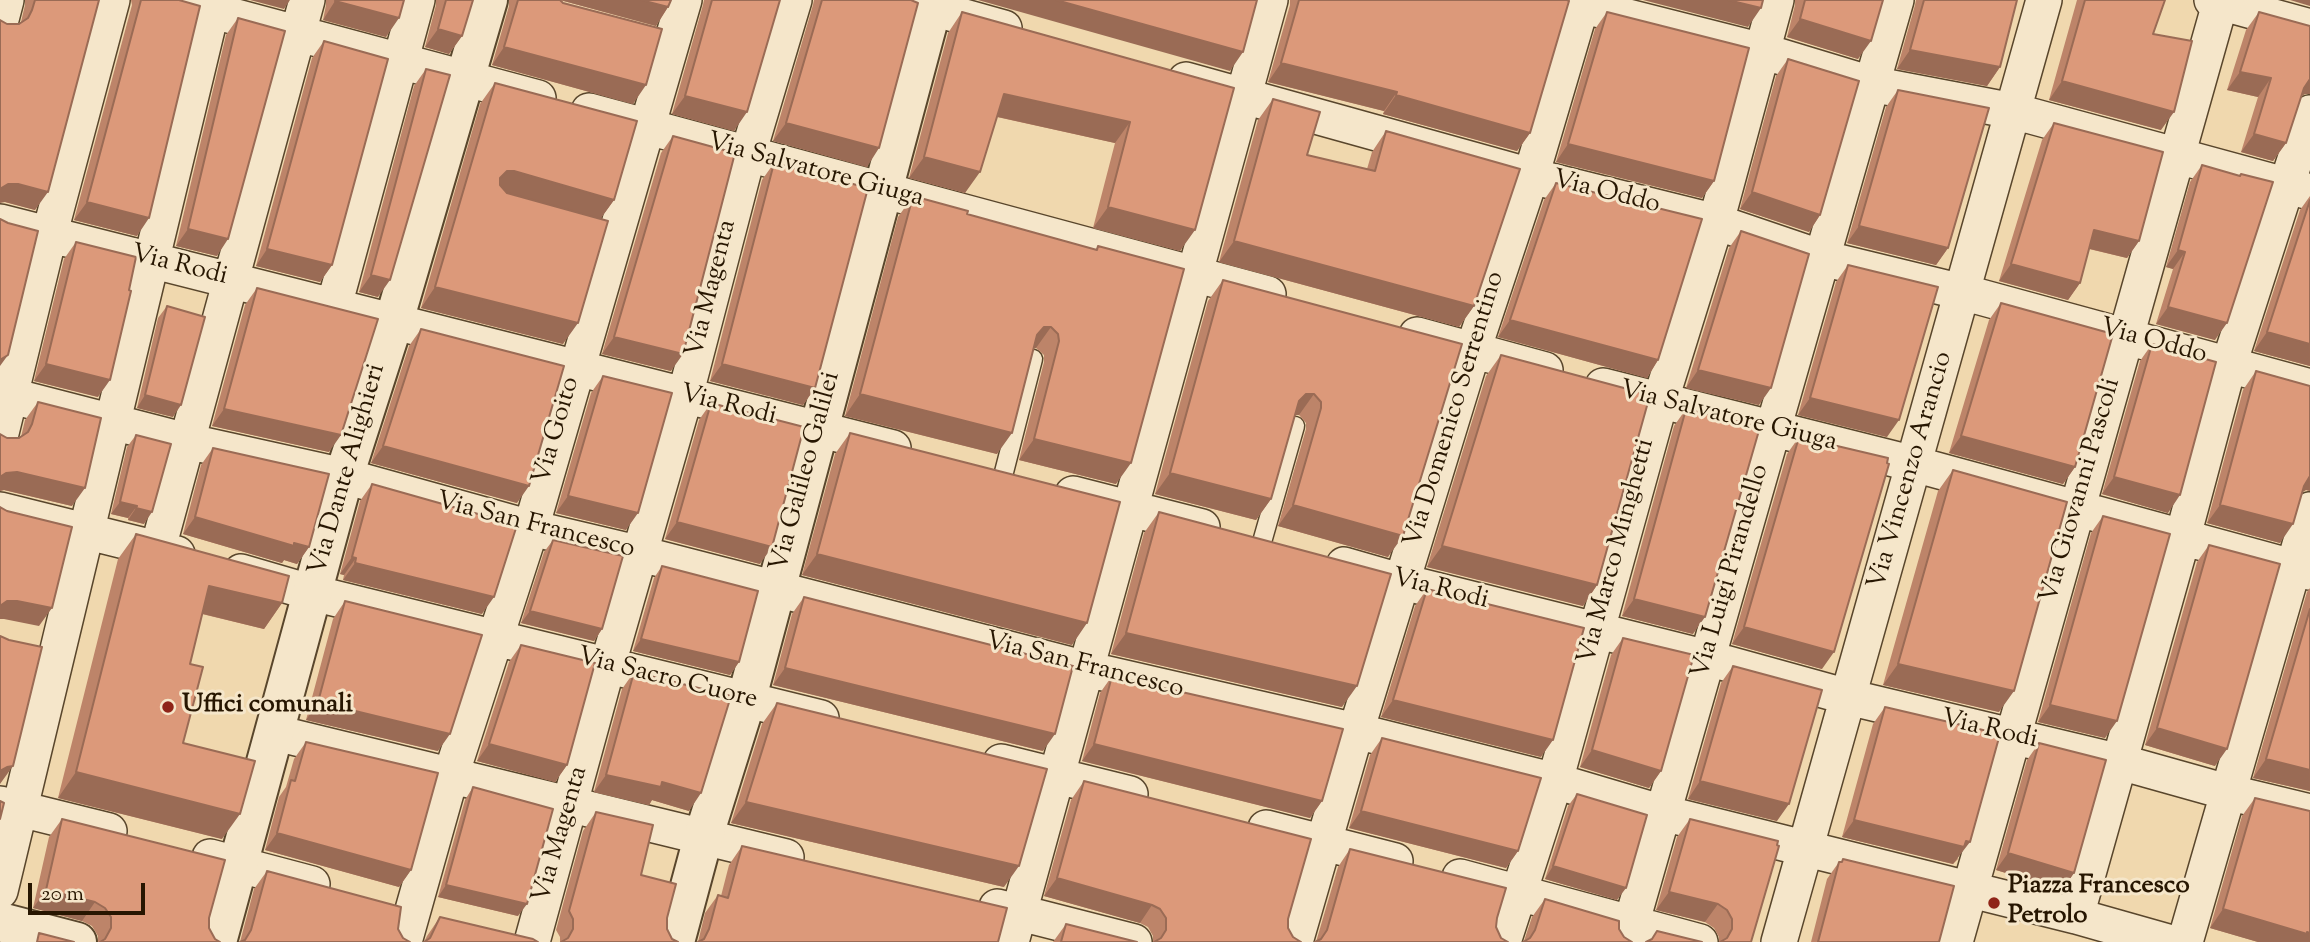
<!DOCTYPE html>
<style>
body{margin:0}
#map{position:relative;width:2310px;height:942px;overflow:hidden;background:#f0d8ae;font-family:"Sorts Mill Goudy",serif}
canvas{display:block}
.scale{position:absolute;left:28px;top:883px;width:117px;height:32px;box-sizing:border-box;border:4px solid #271601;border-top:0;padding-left:9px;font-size:21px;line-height:24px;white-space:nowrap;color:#271601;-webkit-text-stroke:5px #f5e6ca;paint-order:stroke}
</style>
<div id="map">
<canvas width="2310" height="942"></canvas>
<div class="scale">20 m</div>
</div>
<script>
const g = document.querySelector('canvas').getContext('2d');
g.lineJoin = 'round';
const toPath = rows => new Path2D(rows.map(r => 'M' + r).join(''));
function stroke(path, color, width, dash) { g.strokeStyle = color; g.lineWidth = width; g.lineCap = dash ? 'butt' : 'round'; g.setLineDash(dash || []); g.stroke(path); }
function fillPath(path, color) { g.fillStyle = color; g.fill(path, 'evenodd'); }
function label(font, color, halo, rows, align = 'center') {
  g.font = font + ' "Sorts Mill Goudy",serif'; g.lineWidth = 6; g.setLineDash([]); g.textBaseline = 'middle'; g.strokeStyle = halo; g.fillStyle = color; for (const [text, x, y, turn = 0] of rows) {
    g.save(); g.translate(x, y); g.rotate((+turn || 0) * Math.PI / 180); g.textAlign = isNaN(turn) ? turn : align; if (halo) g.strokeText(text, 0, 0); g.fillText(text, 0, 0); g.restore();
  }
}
const service = toPath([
 [1003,476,1033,359],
 [1262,542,1295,426]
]);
const minor = toPath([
 [173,0,538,98],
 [903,0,1004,28],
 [1561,0,1762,51,1871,84,2013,111,2310,192],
 [2212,0,2310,27],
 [0,23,6,0],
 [1186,80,1531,176,1716,222,1822,258,1962,292,2310,387],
 [589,111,1268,294],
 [0,222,893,448],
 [334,306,417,0],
 [1417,335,1545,370],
 [1603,386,1914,464,2310,572],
 [0,393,186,441,344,476,531,528,641,554,1086,669,1356,731,1555,781,1663,813,2076,916,2168,942],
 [0,437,49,236,112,0],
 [1073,494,1202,527],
 [0,510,177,554],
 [158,548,307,0],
 [1344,565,1403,582,1707,658,1848,697,2120,762,2227,792,2310,812],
 [241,572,313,593,821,718],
 [276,733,786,857],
 [1001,762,1130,794],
 [0,804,109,831],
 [1266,828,1395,861],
 [210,857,312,884],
 [1460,877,1700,942],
 [0,891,214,0],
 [997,907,1134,942],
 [2076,916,2183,536,2229,364,2310,113],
 [404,942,451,775,531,528,684,0],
 [532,942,608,664,685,396,748,154,794,0],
 [1011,942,1270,0],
 [1295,942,1356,731,1473,350,1531,176,1583,0],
 [1503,942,1555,781,1660,402,1716,222,1776,0],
 [1626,942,1896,0],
 [1779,942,2044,0],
 [1955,942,2221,0],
 [2185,942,2310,510]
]);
const tertiary = toPath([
 [0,922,77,942],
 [217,942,344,476,394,321,488,0],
 [675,942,703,838,746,701,934,0]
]);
stroke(service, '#59462c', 21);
stroke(minor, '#59462c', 38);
stroke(tertiary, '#59462c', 42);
stroke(service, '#f5e6ca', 18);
stroke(minor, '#f5e6ca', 35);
stroke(tertiary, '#f5e6ca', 38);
fillPath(toPath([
 [25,0,99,0,35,210,5,202,7,24,19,24,21,22,25,5],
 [131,0,179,0,137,236,74,220,132,5],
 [326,0,404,0,386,37,323,20,326,5],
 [436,0,473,0,462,36,449,54,425,47,436,5],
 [509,0,671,0,668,7,656,26,560,0,633,104,492,65,509,6],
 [704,0,780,0,734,131,672,114,703,5],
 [814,0,911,0,867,167,773,141,813,5],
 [1290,0,1567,0,1530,133,1517,151,1383,114,1384,111,1268,82,1290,5],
 [1795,0,1883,0,1858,59,1787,37,1795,5],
 [1916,0,2017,0,2000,67,1987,86,1897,69,1915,5],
 [2077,0,2165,0,2153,34,2161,130,2049,100],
 [962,12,1234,88,1180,251,1093,228,1115,143,997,117,965,193,909,178,948,33],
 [1607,12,1714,181,1702,198,1556,162,1595,29],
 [2259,12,2310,26,2310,94,2305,94,2301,96,2286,143,2273,161,2241,152,2258,97,2227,90,2246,30],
 [238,18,217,256,176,246,226,35],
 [324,41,332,265,320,282,256,266,312,58],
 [1788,59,1820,215,1809,232,1740,209,1776,76],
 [426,69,378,297,359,292,414,86],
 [495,83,614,200,600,219,563,344,421,308,480,104],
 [1898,90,1948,248,1936,265,1847,243,1886,107],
 [1273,99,1307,155,1367,169,1372,152,1386,131,1474,306,1459,327,1219,262,1258,120],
 [2054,123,2139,241,2127,258,2089,249,2080,283,2068,300,1999,281,2042,140],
 [673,136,671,371,602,354,661,153],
 [774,163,815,388,803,405,710,381,762,180],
 [2202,165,2239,176,2241,174,2215,340,2156,324,2173,269,2166,267,2190,182],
 [1556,183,1658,360,1647,378,1498,337,1544,200],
 [913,196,967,214,1095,250,1098,246,1116,484,1019,460,1044,362,1044,355,1036,348,1033,348,997,454,845,416,898,217],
 [2310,196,2310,366,2254,351,2300,210],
 [1741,231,1759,405,1686,388,1729,248],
 [76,242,98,397,34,381,64,259],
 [1848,265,1887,437,1798,415,1836,282],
 [1223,280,1462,344,1388,557,1278,526,1306,429,1306,423,1299,415,1295,415,1271,499,1256,520,1155,494,1208,301],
 [257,288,329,452,212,426,245,305],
 [2001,303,2075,467,2063,484,1949,453,1989,320],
 [167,306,173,417,137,408,158,318],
 [421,329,517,503,371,463,409,346],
 [2152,344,2168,513,2102,494,2140,361],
 [1501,355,1597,585,1583,606,1427,567,1486,376],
 [2256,371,2310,386,2310,491,2306,490,2302,492,2280,543,2207,523,2243,390],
 [603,376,626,530,556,513,591,393],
 [38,402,72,506,4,490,0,491,0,434,7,438,19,438,21,437,25,420],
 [711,403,760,564,665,539,699,420],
 [1686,409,1693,634,1622,616,1674,426],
 [850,433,1072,645,802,575,835,454],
 [136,435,144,524,128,520,128,518,111,514,127,447],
 [1799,437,1822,669,1732,644,1787,454],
 [213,448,309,547,297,564,284,560,282,563,183,534,201,465],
 [1953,470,1999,712,1883,685,1938,491],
 [372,484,482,614,343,580,344,575,340,574,360,501],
 [1159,512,1342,707,1111,654,1144,533],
 [2103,516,2105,738,2038,722,2091,533],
 [136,534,282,603,264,629,202,614,190,664,183,743,222,839,58,798,118,559],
 [553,540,602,629,594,641,521,623,544,552],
 [2209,545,2215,766,2145,745,2197,562],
 [662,566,739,662,730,675,633,651,654,578],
 [2310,588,2310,791,2253,778,2307,592],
 [1427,589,1541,757,1381,717,1415,606],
 [804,597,1043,751,773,685,792,614],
 [345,601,438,751,306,720,333,619],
 [1623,638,1661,771,1649,788,1580,767,1611,655],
 [521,645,567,765,555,782,477,761,509,662],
 [1733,666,1777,821,1688,799,1721,683],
 [634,672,689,811,652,800,649,805,594,792,622,689],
 [1112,676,1322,801,1310,818,1082,761,1100,693],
 [777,703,1004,887,731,823,762,724],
 [1885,707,1958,859,1953,864,1842,837,1873,724],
 [1382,738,1518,851,1506,868,1349,828,1370,755],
 [306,742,411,870,399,887,265,850,279,797,286,787,294,759],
 [2039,743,2074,873,2062,890,1996,870,2027,760],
 [1084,781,1288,919,1153,942,1153,936,1148,927,1140,923,1044,896,1071,800],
 [473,787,518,916,438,897,465,800],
 [1577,794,1617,900,1545,879,1568,806],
 [2255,798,2310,942,2258,942,2210,928,2242,816],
 [596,812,641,875,667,918,667,929,672,939,560,942,560,937,556,930,583,831],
 [62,819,209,918,209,928,215,939,220,942,98,942,98,936,92,926,82,921,33,908,49,837],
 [1690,819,1751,942,1719,942,1719,937,1714,928,1705,922,1656,910,1677,837],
 [742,846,998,942,698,942,705,913,718,895,721,896,729,865],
 [1350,849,1497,918,1496,927,1501,938,1316,942,1338,867],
 [1843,859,1939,942,1811,942,1827,879,1839,862,1841,862],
 [267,871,398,929,403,938,240,942,254,889],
 [1545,899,1619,929,1624,937,1524,941,1532,917],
 [440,917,538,942,424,942,427,936],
 [1066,924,1137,942,1053,942]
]), '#bd8469');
fillPath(toPath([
 [250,0,290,0,284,9],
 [560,0,641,0,668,7,656,26],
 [978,0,1056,0,1243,52,1230,71],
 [1643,0,1728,0,1761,8,1748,27],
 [2290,0,2310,0,2310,6],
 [335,1,399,18,386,37,323,20],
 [1800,19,1871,41,1858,59,1787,37],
 [438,29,462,36,449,54,425,47],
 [504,47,646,85,633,104,492,65],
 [1910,50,2000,67,1987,86,1897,69],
 [1281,63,1397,92,1384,111,1268,82],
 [2240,72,2271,78,2258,97,2227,90],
 [2310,79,2310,94,2305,94,2296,99],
 [2062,81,2174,112,2161,130,2049,100],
 [1004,94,1130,122,1115,143,989,115],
 [1396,95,1530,133,1517,151,1383,114],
 [685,96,747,112,734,131,672,114],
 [786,123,879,148,867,167,773,141],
 [2254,134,2286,143,2273,161,2241,152],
 [1568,144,1714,181,1702,198,1556,162],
 [924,157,980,172,965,193,909,178],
 [507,171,514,171,614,200,599,221,499,192,500,178],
 [8,184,18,184,48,192,35,210,5,202,0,203,0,189],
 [1752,192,1820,215,1809,232,1740,209],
 [87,202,149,218,137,236,74,220],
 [1108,207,1195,230,1180,251,1093,228],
 [1859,226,1948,248,1936,265,1847,243],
 [188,229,228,239,217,256,176,246],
 [2094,230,2139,241,2127,258,2082,247],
 [1234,241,1474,306,1459,327,1219,262],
 [267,249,332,265,320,282,256,266],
 [2178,250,2185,252,2173,269,2166,267],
 [2011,264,2080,283,2068,300,1999,281],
 [371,275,390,280,378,297,359,292],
 [435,287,578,323,563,344,421,308],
 [2168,307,2227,323,2215,340,2156,324],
 [1510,320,1658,360,1647,378,1498,337],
 [1044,327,1051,327,1036,348,1029,348,1037,335],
 [2267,332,2310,344,2310,366,2254,351],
 [614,337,683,354,671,371,602,354],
 [8,355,0,366,0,360],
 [46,364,110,380,98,397,34,381],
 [722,364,815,388,803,405,710,381],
 [1698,370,1771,388,1759,405,1686,388],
 [860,394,1012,433,997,454,845,416],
 [1306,394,1314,394,1299,415,1292,415,1299,401],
 [145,395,181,405,173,417,137,408],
 [1810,398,1899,420,1887,437,1798,415],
 [224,409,341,435,329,452,212,426],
 [1961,436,2075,467,2063,484,1949,453],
 [1034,439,1131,463,1116,484,1019,460],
 [383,446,529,486,517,503,371,463],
 [17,472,85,488,72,506,4,490,0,491,0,477,6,473],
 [1170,473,1271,499,1256,520,1155,494],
 [2310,476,2310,491,2306,490,2297,495],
 [2114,477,2180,495,2168,513,2102,494],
 [568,496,638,513,626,530,556,513],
 [120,502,137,506,128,518,111,514],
 [1293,505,1403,536,1388,557,1278,526],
 [2220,505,2293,524,2280,543,2207,523],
 [136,508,152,512,144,524,128,520],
 [195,517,294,543,309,547,297,564,284,560,282,563,183,534],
 [677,522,772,547,760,564,665,539],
 [1442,546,1597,585,1583,606,1427,567],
 [817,554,1087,623,1072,645,802,575],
 [352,557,356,558,344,575,340,574],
 [355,563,494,597,482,614,343,580],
 [209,586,282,603,264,629,191,611],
 [1634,599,1705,617,1693,634,1622,616],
 [7,601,17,601,52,608,39,626,4,619,0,619,0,606],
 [530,611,602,629,594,641,521,623],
 [1744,627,1834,652,1822,669,1732,644],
 [1126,633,1357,686,1342,707,1111,654],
 [641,639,739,662,730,675,633,651],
 [1898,664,2014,691,1999,712,1883,685],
 [785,668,1055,734,1043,751,773,685],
 [1393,700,1553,740,1541,757,1381,717],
 [318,702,450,734,438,751,306,720],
 [2050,705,2117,721,2105,738,2038,722],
 [2157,728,2227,749,2215,766,2145,745],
 [489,744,567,765,555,782,477,761],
 [1094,744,1322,801,1310,818,1082,761],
 [1592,750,1661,771,1649,788,1580,767],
 [2266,759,2310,770,2310,791,2253,778],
 [13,766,0,784,0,771,7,767],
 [76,772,240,814,222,839,58,798],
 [606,775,662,782,701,793,689,811,652,800,649,805,594,792],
 [1700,781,1789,804,1777,821,1688,799],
 [746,802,1019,866,1004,887,731,823],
 [1361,811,1518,851,1506,868,1349,828],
 [1854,820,1966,841,1970,842,1953,864,1842,837],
 [277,833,411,870,399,887,265,850],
 [2008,853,2074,873,2062,890,1996,870],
 [1553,866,1626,888,1617,900,1545,879],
 [1057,878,1152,905,1140,923,1044,896],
 [446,885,527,904,518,916,438,897],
 [46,890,95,902,82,921,33,908],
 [1669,892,1718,904,1705,922,1656,910],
 [2223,909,2310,933,2310,942,2258,942,2210,928]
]), '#9a6b55');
const building = toPath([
 [35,0,99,0,48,192,18,184,8,184,0,189,0,20,7,24,19,24,28,18,32,10,35,0],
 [141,0,179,0,200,6,149,218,87,202,141,0],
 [336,0,404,0,399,18,335,1,336,0],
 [446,0,473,0,462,36,438,29,446,0],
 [518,0,560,0,563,3,662,29,646,85,504,47,518,0],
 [641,0,671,0,668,7,641,0],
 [712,0,780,0,747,112,685,96,712,0],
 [822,0,911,0,918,3,879,148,786,123,822,0],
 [1056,0,1257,0,1243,52,1056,0],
 [1299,0,1567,0,1569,1,1530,133,1396,95,1397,92,1281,63,1299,0],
 [1728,0,1763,0,1761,8,1728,0],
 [1805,0,1883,0,1871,41,1800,19,1805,0],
 [1924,0,2017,0,2000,67,1910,50,1924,0],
 [2085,0,2165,0,2153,34,2192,41,2174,112,2062,81,2085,0],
 [962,12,1234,88,1195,230,1108,207,1130,122,1004,94,980,172,924,157,962,12],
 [1607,12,1749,48,1714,181,1568,144,1607,12],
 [2259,12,2310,26,2310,79,2304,88,2286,143,2254,134,2271,78,2240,72,2259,12],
 [238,18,285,31,228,239,188,229,238,18],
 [324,41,388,59,332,265,267,249,324,41],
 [1788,59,1859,81,1820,215,1752,192,1788,59],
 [426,69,450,75,390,280,371,275,426,69],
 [495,83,637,121,614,200,514,171,507,171,500,178,500,185,507,193,608,221,578,323,435,287,495,83],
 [1898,90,1989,108,1948,248,1859,226,1898,90],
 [1273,99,1320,112,1307,155,1375,171,1386,131,1520,169,1474,306,1234,241,1273,99],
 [2054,123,2163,152,2139,241,2094,230,2080,283,2011,264,2054,123],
 [673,136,735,153,683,354,614,337,673,136],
 [774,163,868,188,815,388,722,364,774,163],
 [2202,165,2240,176,2241,174,2273,182,2227,323,2168,307,2185,252,2178,250,2202,165],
 [1556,183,1702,219,1658,360,1510,320,1556,183],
 [913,196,968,211,967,214,1097,250,1098,246,1184,269,1131,463,1034,439,1059,341,1058,334,1051,327,1044,327,1037,335,1012,433,860,394,913,196],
 [2310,200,2310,344,2267,332,2310,200],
 [0,219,8,223,38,231,8,355,0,360,0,219],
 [1741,231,1809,254,1771,388,1698,370,1741,231],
 [76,242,136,257,129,290,131,291,110,380,46,364,76,242],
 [1848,265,1938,287,1899,420,1810,398,1848,265],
 [1223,280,1462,344,1403,536,1293,505,1321,408,1321,402,1314,394,1306,394,1299,401,1271,499,1170,473,1223,280],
 [257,288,378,319,341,435,224,409,257,288],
 [2001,303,2113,334,2075,467,1961,436,2001,303],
 [167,306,205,317,181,405,145,395,167,306],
 [421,329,564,366,529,486,383,446,421,329],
 [2152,344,2216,362,2180,495,2114,477,2152,344],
 [1501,355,1650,395,1597,585,1442,546,1501,355],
 [2256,371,2310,386,2310,476,2304,486,2293,524,2220,505,2256,371],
 [603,376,672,393,638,513,568,496,603,376],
 [38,402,101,418,85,488,17,472,6,473,0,477,0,434,7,438,19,438,28,432,32,424,38,402],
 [711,403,804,427,772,547,677,522,711,403],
 [1686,409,1760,427,1705,617,1634,599,1686,409],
 [850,433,1120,502,1087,623,817,554,850,433],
 [136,435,171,444,152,512,136,508,137,506,120,502,136,435],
 [1799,437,1888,458,1887,463,1889,464,1834,652,1744,627,1799,437],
 [213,448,329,474,309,547,294,543,294,546,195,517,213,448],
 [1953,470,2067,502,2014,691,1898,664,1953,470],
 [372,484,517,525,494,597,355,563,356,558,352,557,372,484],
 [0,507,7,511,72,527,52,608,17,601,7,601,0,606,0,507],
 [1159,512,1391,574,1357,686,1126,633,1159,512],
 [2103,516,2170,534,2117,721,2050,705,2103,516],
 [136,534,289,576,282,603,209,586,190,664,203,667,183,743,255,761,240,814,76,772,136,534],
 [553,540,623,556,602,629,530,611,553,540],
 [2209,545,2280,564,2227,749,2157,728,2209,545],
 [662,566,758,591,739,662,641,639,662,566],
 [1427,589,1584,628,1553,740,1393,700,1427,589],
 [804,597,1073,666,1055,734,785,668,804,597],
 [345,601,482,635,450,734,318,702,345,601],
 [2310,609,2310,770,2266,759,2310,609],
 [0,636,9,640,42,647,13,766,7,767,0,771,0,636],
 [1623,638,1694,655,1661,771,1592,750,1623,638],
 [521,645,595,663,567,765,489,744,521,645],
 [1733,666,1822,690,1789,804,1700,781,1733,666],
 [634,672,731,696,701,793,662,782,661,787,606,775,634,672],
 [1112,676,1343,729,1322,801,1094,744,1112,676],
 [777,703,1047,769,1019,866,746,802,777,703],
 [1885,707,2000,734,1970,842,1966,841,1964,847,1854,820,1885,707],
 [1382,738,1541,778,1518,851,1361,811,1382,738],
 [306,742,438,773,411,870,277,833,291,780,295,781,306,742],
 [2039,743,2106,760,2074,873,2008,853,2039,743],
 [1084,781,1311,839,1288,919,1288,928,1293,937,1301,942,1154,942,1161,938,1166,930,1166,918,1160,909,1152,905,1057,878,1084,781],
 [473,787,553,809,527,904,446,885,473,787],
 [1577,794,1647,815,1626,888,1553,866,1577,794],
 [2255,798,2310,811,2310,933,2307,932,2307,934,2223,909,2255,798],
 [0,801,4,803,0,819,0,801],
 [596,812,653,825,641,875,676,884,667,918,667,929,672,939,678,942,561,942,568,938,573,929,573,919,569,911,596,812],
 [62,819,225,860,209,918,209,928,215,939,220,942,100,942,105,939,111,928,111,917,105,908,95,902,46,890,62,819],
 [1690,819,1778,841,1777,845,1779,846,1751,942,1720,942,1727,938,1732,929,1732,919,1727,910,1718,904,1669,892,1690,819],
 [742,846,1007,908,998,942,698,942,704,939,709,929,718,895,728,898,742,846],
 [1350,849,1506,888,1497,918,1496,927,1501,938,1508,942,1315,942,1321,939,1327,930,1350,849],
 [1843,859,1954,886,1939,942,1818,942,1839,862,1842,862,1843,859],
 [267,871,401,907,398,929,403,938,410,942,240,942,245,940,251,930,267,871],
 [1545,899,1619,921,1619,929,1624,937,1632,942,1523,942,1530,938,1535,930,1545,899],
 [440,917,533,939,538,942,424,942,430,938,440,917],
 [1066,924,1137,942,1061,942,1066,924],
 [1657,931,1702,942,1646,942,1652,939,1657,931],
 [39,933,74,942,37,942,39,933]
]);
fillPath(building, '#dc997a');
stroke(building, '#9a6b55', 2);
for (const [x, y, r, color] of [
 [168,707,7,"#8f2418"],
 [1994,903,7,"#8f2418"]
]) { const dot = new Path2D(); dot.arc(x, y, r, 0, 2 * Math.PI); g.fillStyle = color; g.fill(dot); stroke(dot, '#f5e6ca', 2.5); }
label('26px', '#271601', '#f5e6ca', [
 ["Via Salvatore Giuga",815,172,15],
 ["Via Oddo",1606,194,14],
 ["Via Rodi",179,267,14],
 ["Via Magenta",713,289,-76],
 ["Via Oddo",2153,343,15],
 ["Via Rodi",728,407,14],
 ["Via Domenico Serrentino",1456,410,-73],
 ["Via Salvatore Giuga",1728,418,14],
 ["Via Goito",558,431,-74],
 ["Via Dante Alighieri",349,470,-74],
 ["Via Vincenzo Arancio",1912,471,-74],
 ["Via Galileo Galilei",807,472,-75],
 ["Via Giovanni Pascoli",2082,491,-74],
 ["Via San Francesco",535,527,14],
 ["Via Marco Minghetti",1618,552,-75],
 ["Via Luigi Pirandello",1732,572,-74],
 ["Via Rodi",1440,591,14],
 ["Via San Francesco",1084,667,14],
 ["Via Sacro Cuore",667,680,14],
 ["Via Rodi",1989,731,13],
 ["Via Magenta",562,835,-74]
]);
label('bold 26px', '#271601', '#f5e6ca', [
 ["Uffici comunali",182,707],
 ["Piazza Francesco",2008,888],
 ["Petrolo",2008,918]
], 'left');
</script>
